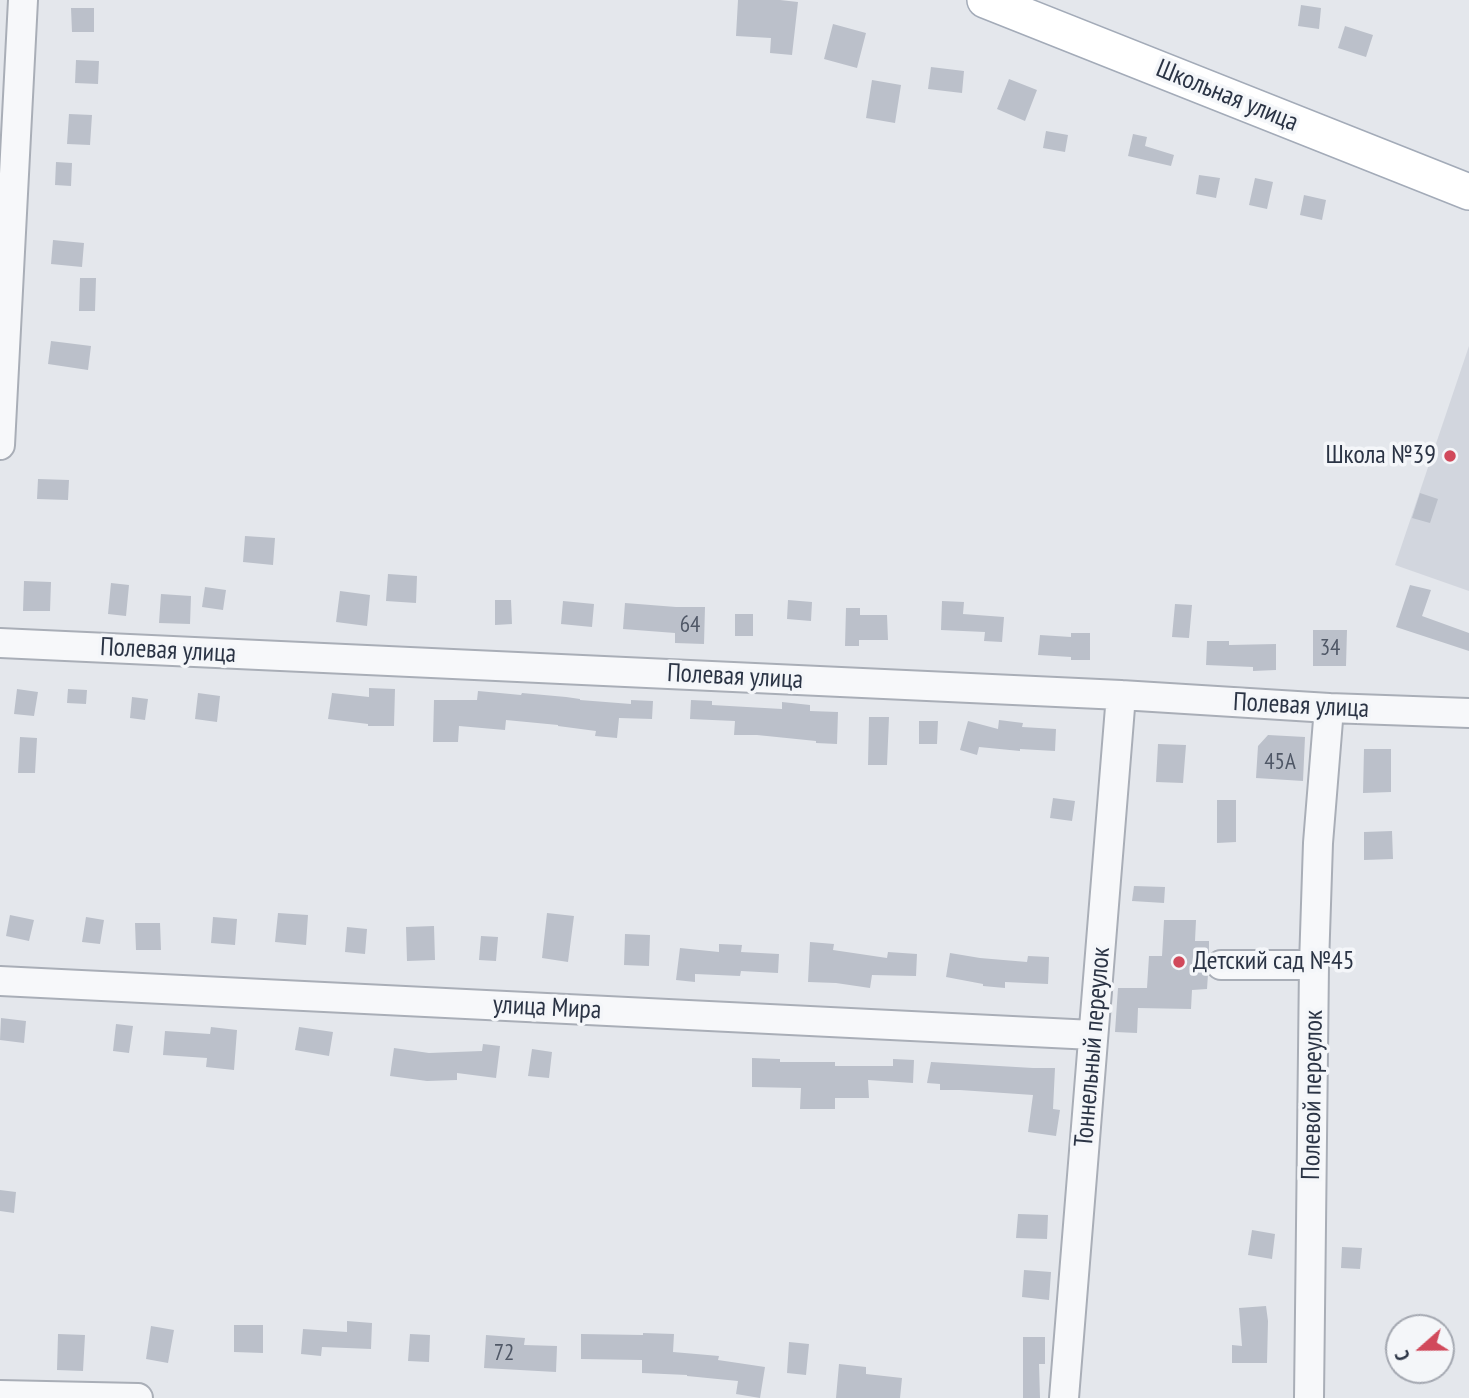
<!DOCTYPE html>
<meta charset="utf-8">
<style>
body{margin:0}
#map{position:relative;width:1469px;height:1398px;overflow:hidden;background:#e4e7ec;font-family:"PT Sans Narrow",sans-serif}
canvas{display:block}
.north{position:absolute;left:1385px;top:1314px;width:70px;height:70px;box-sizing:border-box;background:#f4f6f9;border:2px solid #a4a8b1;border-radius:50%;rotate:249deg;font-size:19px;font-weight:700;line-height:28px;text-align:center;color:#2b3445}
.north::after{content:'';display:block;margin:auto;width:24px;height:32px;background:#d1495b;clip-path:polygon(50% 0,100% 100%,50% 72%,0 100%)}
</style>
<div id="map">
<canvas width="1469" height="1398"></canvas>
<div class="north">С</div>
</div>
<script>
const g = document.querySelector('canvas').getContext('2d');
g.lineJoin = 'round';
function fillPath(path, color) { g.fillStyle = color; g.fill(path, 'evenodd'); }
const toPath = rows => new Path2D(rows.map(r => 'M' + r).join(''));
function stroke(path, color, width, dash) { g.strokeStyle = color; g.lineWidth = width; g.lineCap = dash ? 'butt' : 'round'; g.setLineDash(dash || []); g.stroke(path); }
function label(font, color, halo, rows, align = 'center') {
  g.font = font + ' "PT Sans Narrow",sans-serif'; g.lineWidth = 7; g.setLineDash([]); g.textBaseline = 'middle'; g.strokeStyle = halo; g.fillStyle = color; for (const [text, x, y, turn = 0] of rows) {
    g.save(); g.translate(x, y); g.rotate((+turn || 0) * Math.PI / 180); g.textAlign = isNaN(turn) ? turn : align; if (halo) g.strokeText(text, 0, 0); g.fillText(text, 0, 0); g.restore();
  }
}
fillPath(toPath([
 [1469,346,1469,591,1395,565]
]), '#d2d6de');
fillPath(toPath([
 [738,0,780,0,798,2,792,55,770,53,771,38,736,36],
 [1301,5,1321,8,1319,29,1298,26],
 [71,8,94,8,94,32,72,32],
 [833,24,866,33,857,68,824,59],
 [1345,26,1373,35,1366,57,1338,48],
 [76,60,99,61,98,84,75,83],
 [931,67,964,71,962,93,928,89],
 [1009,79,1037,90,1025,121,997,109],
 [872,80,901,85,895,123,866,118],
 [69,114,92,115,90,145,67,144],
 [1046,131,1068,135,1065,152,1043,148],
 [1133,134,1147,137,1145,146,1174,155,1171,166,1128,156],
 [56,162,72,163,71,186,55,185],
 [1199,175,1220,178,1216,198,1196,194],
 [1255,178,1273,182,1267,209,1249,205],
 [1304,195,1326,200,1322,220,1300,215],
 [53,240,84,243,82,267,51,264],
 [80,278,96,278,95,311,79,311],
 [51,341,91,346,88,370,48,364],
 [38,479,69,480,68,500,37,499],
 [1420,493,1438,499,1430,523,1412,518],
 [245,536,275,538,273,565,243,562],
 [388,574,417,576,416,603,386,601],
 [24,581,51,582,50,611,23,611],
 [111,583,129,585,126,616,108,614],
 [1410,585,1431,590,1422,616,1469,633,1469,651,1396,627],
 [205,587,226,590,223,610,202,607],
 [340,591,370,595,367,626,336,622],
 [161,594,191,596,190,624,159,623],
 [495,600,511,600,512,624,495,625],
 [788,600,812,602,811,621,787,619],
 [563,601,594,604,592,627,561,624],
 [942,601,964,602,963,614,1004,617,1002,642,984,641,985,632,941,630],
 [625,603,676,607,705,607,704,644,675,643,675,633,623,629],
 [1175,604,1192,605,1189,638,1172,637],
 [846,608,860,608,860,615,887,615,888,640,859,640,859,646,845,646],
 [735,614,753,614,753,636,735,636],
 [1313,630,1347,630,1346,666,1313,666],
 [1071,633,1090,633,1090,660,1071,660,1071,657,1038,655,1040,635,1071,637],
 [1207,641,1229,641,1229,645,1276,644,1276,670,1253,671,1253,667,1206,665],
 [369,688,395,689,394,726,368,726,368,724,328,719,332,693,369,697],
 [17,689,38,692,34,716,14,714],
 [68,689,87,690,86,704,67,703],
 [478,691,521,695,522,693,566,697,580,699,580,700,631,704,631,700,653,701,652,719,619,718,617,738,595,736,596,731,558,726,558,725,506,720,505,730,459,726,458,742,433,742,434,700,477,700],
 [198,693,220,696,217,722,195,719],
 [132,697,148,699,145,720,130,718],
 [691,700,712,701,712,705,782,709,782,702,810,705,810,711,838,712,837,744,816,743,816,741,757,735,734,735,735,721,690,719],
 [869,717,889,717,887,765,868,765],
 [999,720,1023,723,1022,727,1056,729,1055,751,1020,749,1020,751,979,747,977,755,960,750,968,721,998,729],
 [919,721,938,721,937,744,919,744],
 [1268,735,1305,737,1303,781,1256,778,1258,746],
 [20,737,37,738,35,773,18,773],
 [1158,744,1186,745,1183,783,1156,782],
 [1364,749,1391,749,1391,792,1363,793],
 [1053,798,1075,801,1072,821,1050,818],
 [1217,800,1236,800,1236,842,1217,843],
 [1392,831,1393,859,1364,860,1364,832],
 [1134,886,1165,887,1164,903,1132,901],
 [278,913,308,915,306,945,275,942],
 [547,913,574,916,568,962,542,958],
 [10,915,34,920,29,941,6,936],
 [86,917,104,920,100,944,82,942],
 [213,917,237,919,235,945,211,943],
 [1164,920,1196,920,1195,941,1209,941,1209,955,1204,964,1208,974,1207,989,1192,990,1191,1009,1138,1008,1137,1033,1115,1032,1118,988,1147,988,1149,956,1162,956],
 [135,923,160,923,161,950,136,950],
 [434,926,435,960,407,961,406,927],
 [347,927,367,929,365,954,345,952],
 [625,934,650,935,649,966,624,965],
 [481,936,498,937,496,961,479,960],
 [810,942,834,944,833,950,887,958,888,952,917,954,916,976,872,975,870,988,836,983,808,982],
 [719,944,742,945,741,952,779,954,778,973,741,971,740,976,695,974,695,982,676,980,680,948,719,952],
 [950,953,980,958,1027,962,1028,956,1049,957,1048,984,1005,982,1005,988,983,986,983,984,946,977],
 [1,1018,26,1021,24,1043,0,1040],
 [116,1024,133,1026,129,1053,113,1051],
 [211,1027,237,1030,234,1070,206,1067,207,1058,163,1055,165,1031,210,1034],
 [299,1027,333,1032,329,1056,295,1050],
 [483,1044,500,1046,496,1078,457,1073,457,1080,427,1081,390,1076,394,1048,429,1053,482,1051],
 [532,1049,552,1052,549,1078,528,1076],
 [752,1058,780,1059,780,1062,835,1062,835,1066,893,1066,893,1059,914,1060,913,1083,868,1080,869,1098,835,1098,835,1109,800,1109,801,1088,752,1087],
 [931,1062,1033,1068,1055,1068,1053,1109,1060,1110,1056,1136,1028,1132,1033,1095,960,1090,940,1090,940,1084,927,1083],
 [0,1190,16,1192,14,1213,0,1211],
 [1018,1214,1048,1215,1047,1239,1016,1238],
 [1252,1230,1275,1234,1272,1259,1248,1255],
 [1342,1247,1362,1248,1360,1269,1341,1268],
 [1024,1270,1051,1272,1049,1300,1022,1297],
 [1266,1306,1268,1321,1267,1363,1232,1363,1232,1345,1242,1346,1239,1308],
 [347,1321,372,1323,371,1349,322,1347,321,1356,301,1354,303,1329,347,1332],
 [234,1325,263,1325,263,1353,234,1352],
 [151,1326,174,1330,168,1363,146,1359],
 [643,1333,674,1334,673,1352,719,1356,718,1360,765,1367,760,1398,736,1394,738,1381,687,1376,687,1375,642,1373,642,1360,581,1359,581,1334,643,1335],
 [58,1334,85,1335,83,1371,57,1370],
 [410,1334,430,1335,429,1362,408,1361],
 [486,1335,525,1338,524,1345,557,1346,556,1372,484,1368],
 [1023,1337,1045,1337,1045,1364,1039,1364,1040,1398,1023,1398],
 [789,1342,809,1344,806,1375,787,1373],
 [839,1364,866,1367,866,1374,902,1378,900,1398,836,1398]
]), '#bbc0ca');
const minor = toPath([
 [0,445,23,0],
 [0,643,1121,695,1329,708,1469,713],
 [1221,965,1314,965],
 [0,981,1093,1035],
 [0,1395,138,1398],
 [1064,1398,1121,695],
 [1309,1398,1314,965,1318,843,1329,708]
]);
const major = toPath([
 [985,0,1469,192]
]);
stroke(minor, '#a9aeb7', 32);
stroke(major, '#a3abb8', 38);
stroke(minor, '#f7f8fa', 28);
stroke(major, '#fff', 35);
for (const [x, y, r, color] of [
 [1450,456,7,"#d1495b"],
 [1179,962,7,"#d1495b"]
]) { const dot = new Path2D(); dot.arc(x, y, r, 0, 2 * Math.PI); g.fillStyle = color; g.fill(dot); stroke(dot, '#f4f6f9', 2.5); }
label('23px', '#4f5766', null, [
 ["64",690,625],
 ["34",1330,648],
 ["45А",1280,762],
 ["72",504,1353]
]);
label('26px', '#2b3445', '#f4f6f9', [
 ["Школьная улица",1227,96,22],
 ["Полевая улица",168,651,3],
 ["Полевая улица",735,677,3],
 ["Полевая улица",1301,706,3],
 ["улица Мира",547,1008,3],
 ["Тоннельный переулок",1093,1047,-85],
 ["Полевой переулок",1313,1095,-89]
]);
label('26px', '#2b3445', '#f4f6f9', [
 ["Школа №39",1436,456],
 ["Детский сад №45",1193,962,"left"]
], 'right');
</script>
